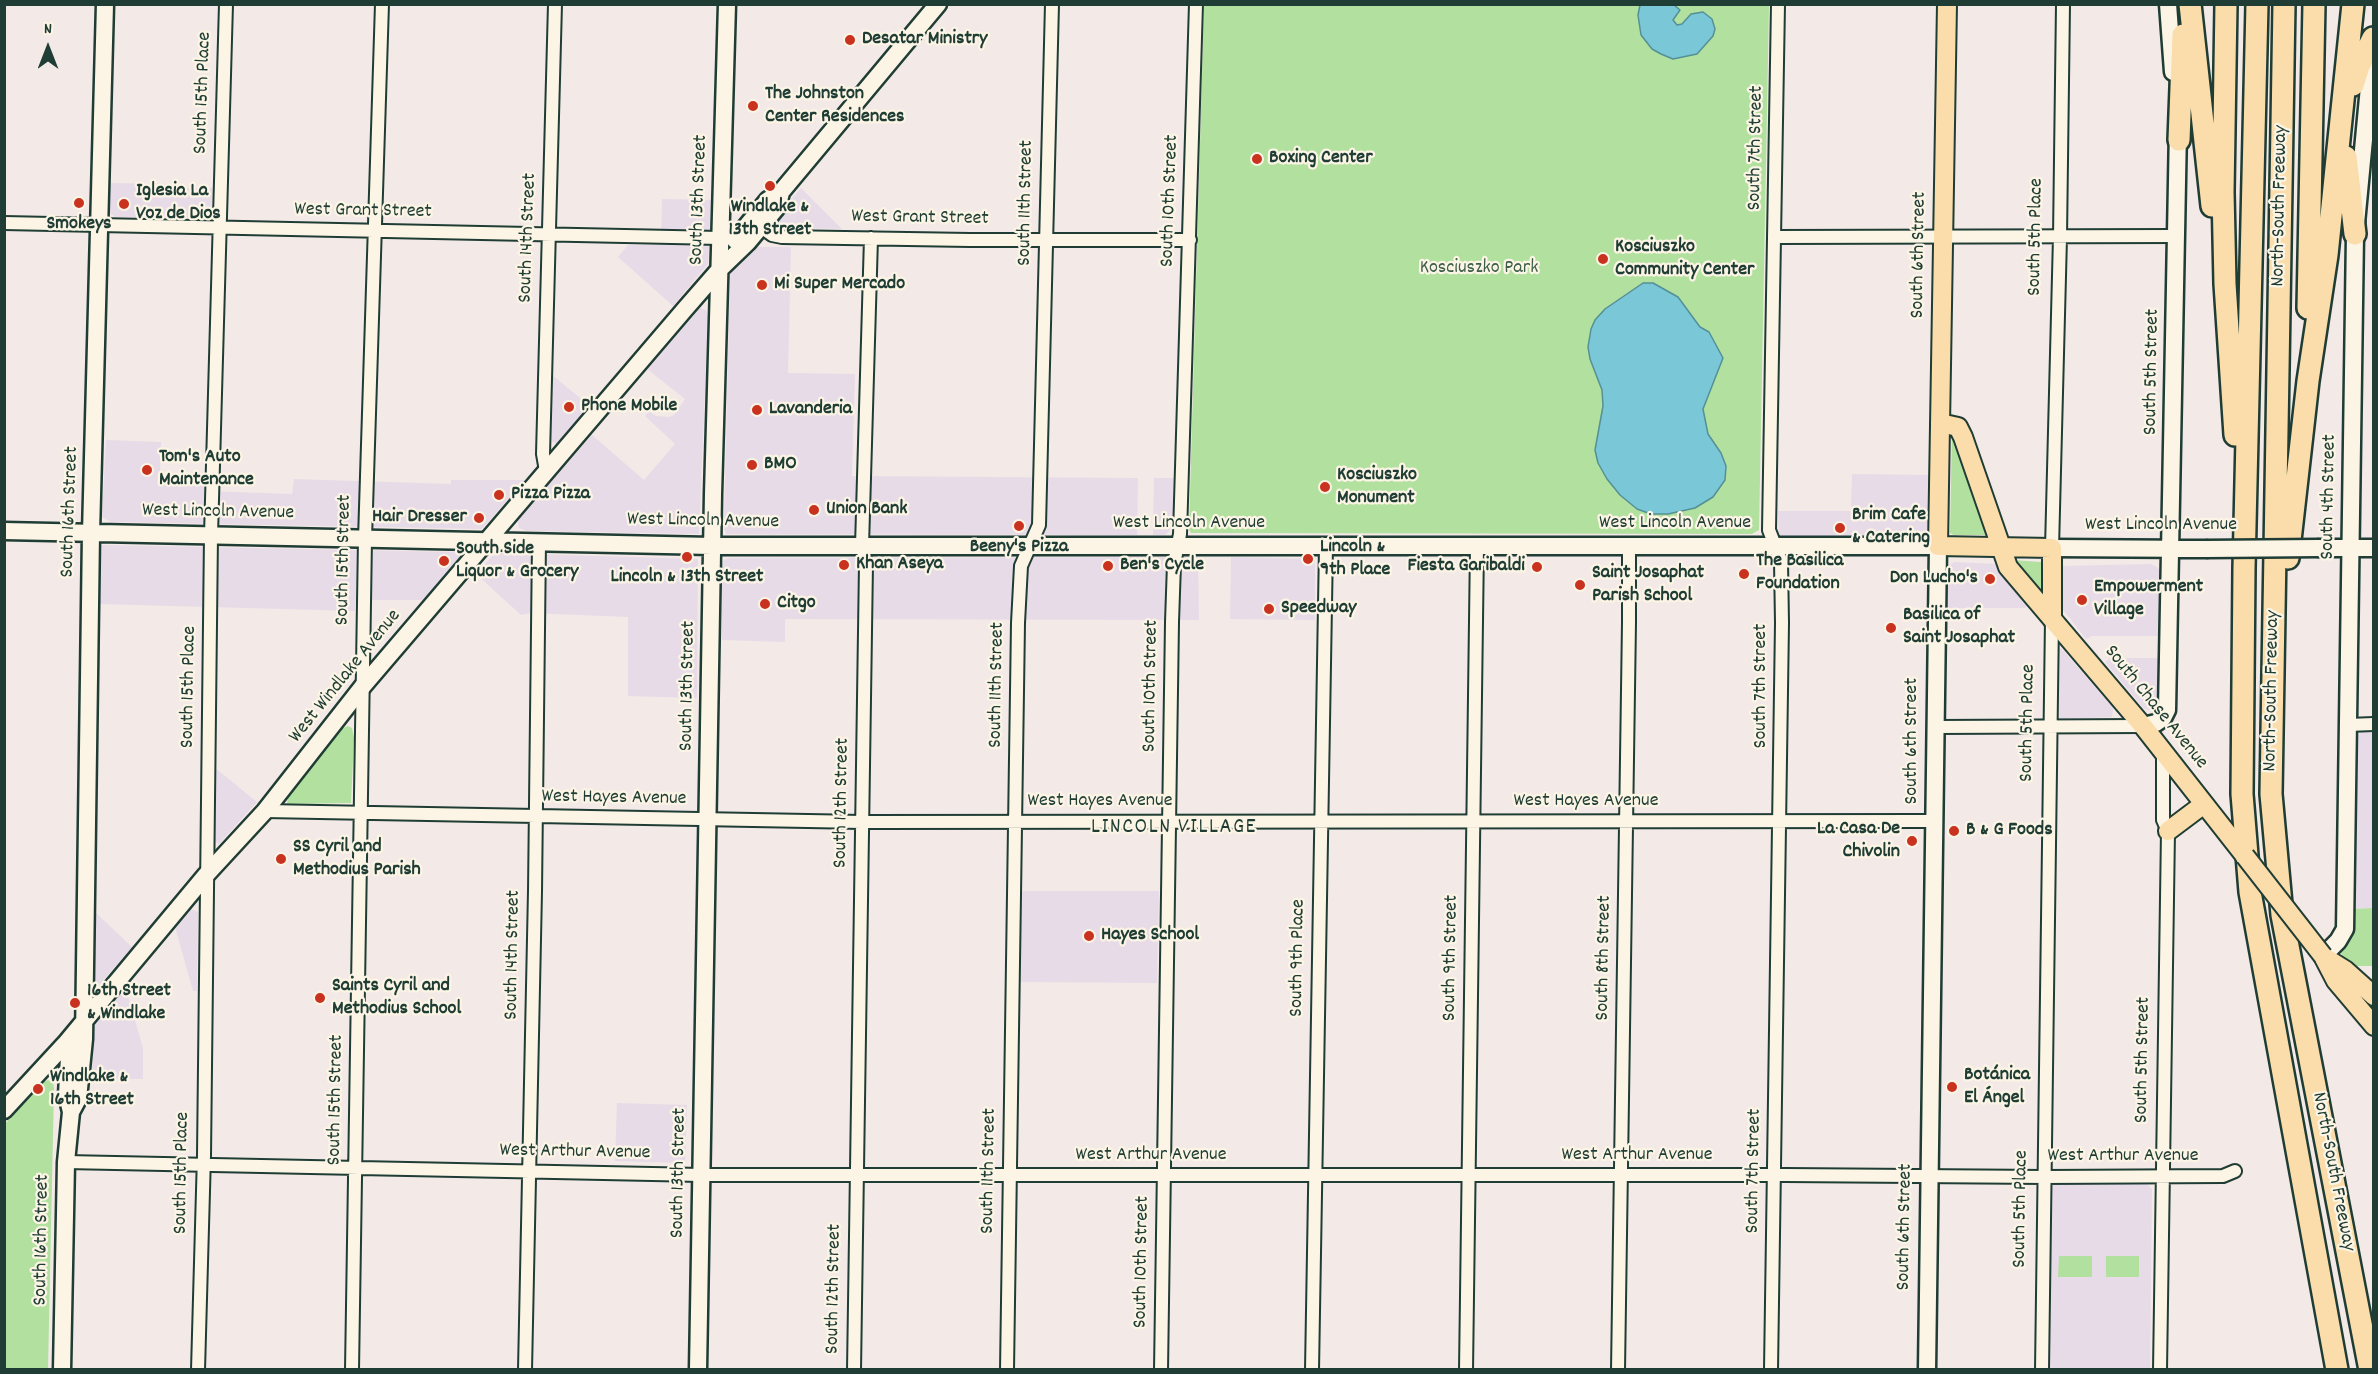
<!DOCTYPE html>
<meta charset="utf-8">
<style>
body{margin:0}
#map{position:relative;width:2378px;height:1374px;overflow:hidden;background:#f3e9e6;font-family:Dekko,sans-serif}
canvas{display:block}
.frame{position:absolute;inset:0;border:6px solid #1f3d34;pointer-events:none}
.north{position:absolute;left:18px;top:18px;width:60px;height:60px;-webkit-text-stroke:4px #fcf5e5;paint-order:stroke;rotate:0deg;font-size:16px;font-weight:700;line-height:24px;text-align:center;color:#1f3d34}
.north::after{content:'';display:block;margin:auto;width:21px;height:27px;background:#1f3d34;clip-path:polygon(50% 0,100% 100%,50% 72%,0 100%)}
</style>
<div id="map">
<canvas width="2378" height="1374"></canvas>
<div class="frame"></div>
<div class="north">N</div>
</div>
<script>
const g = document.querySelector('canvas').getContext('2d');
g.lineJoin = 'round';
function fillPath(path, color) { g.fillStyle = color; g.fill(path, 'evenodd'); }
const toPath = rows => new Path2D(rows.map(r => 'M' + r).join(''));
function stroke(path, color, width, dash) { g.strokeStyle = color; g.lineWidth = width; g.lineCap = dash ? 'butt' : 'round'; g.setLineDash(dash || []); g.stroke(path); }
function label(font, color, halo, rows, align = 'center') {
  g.font = font + ' Dekko,sans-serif'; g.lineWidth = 4.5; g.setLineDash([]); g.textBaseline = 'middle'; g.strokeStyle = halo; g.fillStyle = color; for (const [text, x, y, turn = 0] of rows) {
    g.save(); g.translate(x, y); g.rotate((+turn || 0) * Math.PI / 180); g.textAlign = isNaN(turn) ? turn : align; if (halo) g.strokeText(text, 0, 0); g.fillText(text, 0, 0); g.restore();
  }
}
fillPath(toPath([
 [110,183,175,184,176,188,213,188,211,214,206,218,115,217,110,213],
 [801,188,842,229,792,228,788,231,778,230,775,225,775,218],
 [662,199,711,200,708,264,673,306,618,257,628,245,661,245],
 [751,247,791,247,788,373,855,374,852,476,1138,478,1137,535,726,534,724,524,730,276,732,269],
 [700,308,706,310,708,316,699,534,527,531,519,528,518,521,521,516,592,435,644,480,675,444,645,416,649,411,656,416,669,417,674,415,685,399,647,369],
 [552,375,590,406,564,439,556,444,551,441,551,435],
 [106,440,161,442,160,481,204,483,204,491,292,494,294,479,451,484,451,480,525,480,482,529,111,522,102,517],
 [1852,474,1928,475,1927,537,1779,536,1778,511,1851,511],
 [1154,478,1174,478,1173,515,1170,530,1165,535,1153,535],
 [103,545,455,552,461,555,460,560,424,600,356,600,355,611,98,604,99,551,100,546],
 [501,553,698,559,697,698,628,696,628,617,530,613,521,615,476,574,492,556],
 [1198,557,1199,620,785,619,785,642,722,640,722,564,724,560,728,558],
 [1231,557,1315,559,1315,620,1230,619],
 [1954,562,1997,564,2028,605,2025,608,1947,608,1948,566],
 [2151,564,2157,567,2161,572,2160,636,2092,636,2086,639,2059,605,2061,566],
 [2061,648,2113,708,2112,717,2060,719,2058,717,2058,650],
 [2110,658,2159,658,2159,703,2156,709,2152,711,2144,709,2105,662],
 [2361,732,2373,732,2373,908,2353,909,2356,738],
 [214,767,257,802,219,844,214,841,213,838],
 [1021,891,1159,891,1157,983,1020,982],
 [191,909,198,912,197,991,193,991,175,927],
 [93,910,132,947,99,985,95,984,93,980],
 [125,986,143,1048,143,1079,86,1079,91,1028],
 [617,1103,687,1105,685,1163,615,1161],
 [2056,1183,2146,1183,2152,1189,2150,1369,2049,1370,2051,1187]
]), '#e8dbe8');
fillPath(toPath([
 [1204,5,1769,5,1759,530,1752,534,1191,533,1189,529],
 [1952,432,1990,535,1954,535,1950,533],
 [2012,560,2041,562,2044,567,2044,597],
 [348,726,352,728,354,738,351,803,287,804,288,796,336,735,343,728],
 [2373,908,2373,966,2350,966,2343,959,2341,953,2351,937,2353,909],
 [48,1080,53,1083,54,1088,48,1369,5,1369,5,1124,41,1083],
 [2059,1256,2092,1256,2092,1277,2058,1277],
 [2106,1256,2139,1256,2139,1277,2106,1277]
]), '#b1e09f');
const water = toPath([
 [1640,5,1674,5,1680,10,1673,20,1677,25,1682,24,1691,14,1703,12,1712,19,1715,29,1713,36,1697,54,1673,59,1661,54,1652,49,1641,35,1638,15,1640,5],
 [1643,283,1653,283,1678,297,1700,327,1709,332,1723,358,1703,409,1708,434,1721,453,1726,466,1725,480,1713,497,1695,508,1668,514,1651,514,1637,509,1620,495,1607,479,1598,463,1595,450,1603,406,1602,390,1590,359,1588,347,1591,329,1595,320,1605,309,1643,283]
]);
fillPath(water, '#79c7d7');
stroke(water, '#559096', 1.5);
const street = toPath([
 [4,223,720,238],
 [761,227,772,235,782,237,970,240,1190,240],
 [1775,237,2177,236],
 [546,471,543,454,555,4],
 [2052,548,2060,237,2063,4],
 [2348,725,2374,724],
 [1936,727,2143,726],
 [265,811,862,822,1935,821],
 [66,1162,701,1175,1785,1175,2045,1177,2223,1176,2235,1171],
 [198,1370,204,1155,211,535,226,4],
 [352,1370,365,539,382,4],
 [525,1370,535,891,539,542],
 [854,1370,866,564,862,546,871,238],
 [1007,1370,1018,623,1021,566,1039,525,1052,4],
 [1161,1370,1172,622,1174,564,1180,534,1196,4],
 [1312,1370,1326,546],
 [1466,1370,1477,546],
 [1618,1370,1629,622,1629,546],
 [1771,1370,1782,623,1781,561,1769,530,1778,4],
 [2042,1370,2052,619],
 [2160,1370,2168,831,2163,820,2163,751]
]);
const secondary = toPath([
 [2168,4,2173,72],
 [735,240,768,200,781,192,938,4],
 [4,531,712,546,1938,546,1927,1370],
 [2052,548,2206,549],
 [2319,548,2374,548],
 [2143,726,2156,723,2163,718,2167,710,2178,128],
 [2323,956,2338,941,2345,929,2355,234,2373,45],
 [4,1110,65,1044,206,875,265,811,363,686,685,309,719,270,748,242,778,206,781,192],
 [71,1112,78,1099,84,1039,91,533,105,4],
 [62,1370,66,1162,71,1112,67,1095,69,1057,76,1035],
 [698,1370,713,494,727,4]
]);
const primary = toPath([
 [1947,4,1938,546,2052,548,2052,619],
 [1940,423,1958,427,1963,437,2008,567,2143,726,2245,856],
 [2168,831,2204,804],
 [2323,956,2336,981,2374,1026],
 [2324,957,2345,970,2374,996]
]);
const highway = toPath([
 [2190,4,2212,206],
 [2226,4,2223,192,2225,284,2235,435],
 [2257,4,2244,568,2242,794,2250,892,2337,1370],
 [2284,4,2271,794,2282,915,2370,1370],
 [2353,85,2359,66,2373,38],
 [2179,140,2183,35],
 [2346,157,2355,234],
 [2308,308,2314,4],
 [2288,558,2308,381,2327,255,2353,4]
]);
stroke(street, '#1f3d34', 16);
stroke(secondary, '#1f3d34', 21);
stroke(primary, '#1f3d34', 22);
stroke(highway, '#1f3d34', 26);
stroke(street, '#fcf5e5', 12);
stroke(secondary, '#fcf5e5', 16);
stroke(primary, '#faddab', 18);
stroke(highway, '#faddab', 21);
const secondaryBridge = toPath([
 [2206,549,2319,548]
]);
const primaryBridge = toPath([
 [2245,856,2323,956]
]);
stroke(secondaryBridge, '#1f3d34', 21, []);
stroke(primaryBridge, '#1f3d34', 22, []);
stroke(secondaryBridge, '#fcf5e5', 16);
stroke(primaryBridge, '#faddab', 18);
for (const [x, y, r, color] of [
 [850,40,6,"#c8321e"],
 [753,106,6,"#c8321e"],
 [1257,159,6,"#c8321e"],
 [770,186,6,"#c8321e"],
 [79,203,6,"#c8321e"],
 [124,204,6,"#c8321e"],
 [1603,259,6,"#c8321e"],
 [762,285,6,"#c8321e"],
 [569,407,6,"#c8321e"],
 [757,410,6,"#c8321e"],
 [752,465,6,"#c8321e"],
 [147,470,6,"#c8321e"],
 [1325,487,6,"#c8321e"],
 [499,495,6,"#c8321e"],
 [814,510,6,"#c8321e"],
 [479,518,6,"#c8321e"],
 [1019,526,6,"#c8321e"],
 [1840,528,6,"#c8321e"],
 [687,557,6,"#c8321e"],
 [1308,559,6,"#c8321e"],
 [444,561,6,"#c8321e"],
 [844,565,6,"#c8321e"],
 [1108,566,6,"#c8321e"],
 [1537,567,6,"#c8321e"],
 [1744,574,6,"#c8321e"],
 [1990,579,6,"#c8321e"],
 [1580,585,6,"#c8321e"],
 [2082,600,6,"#c8321e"],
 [765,604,6,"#c8321e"],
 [1269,609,6,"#c8321e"],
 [1891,628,6,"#c8321e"],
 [1954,831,6,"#c8321e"],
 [1912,841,6,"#c8321e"],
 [281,859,6,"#c8321e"],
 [1089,936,6,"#c8321e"],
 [320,998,6,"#c8321e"],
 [75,1003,6,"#c8321e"],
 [1952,1087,6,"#c8321e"],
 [38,1089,6,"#c8321e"]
]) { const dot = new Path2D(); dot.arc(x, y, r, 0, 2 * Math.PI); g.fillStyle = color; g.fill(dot); stroke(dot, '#fcf5e5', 2); }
label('bold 20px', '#1f3d34', '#fcf5e5', [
 ["Desatar Ministry",862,40],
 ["The Johnston",765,95],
 ["Center Residences",765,118],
 ["Boxing Center",1269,159],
 ["Iglesia La",136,192],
 ["Voz de Dios",136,215],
 ["Windlake &",770,208,"center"],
 ["13th Street",770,231,"center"],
 ["Smokeys",79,225,"center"],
 ["Kosciuszko",1615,248],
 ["Community Center",1615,271],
 ["Mi Super Mercado",774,285],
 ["Phone Mobile",581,407],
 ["Lavanderia",769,410],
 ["Tom's Auto",159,458],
 ["Maintenance",159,481],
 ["BMO",764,465],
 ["Kosciuszko",1337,476],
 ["Monument",1337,499],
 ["Pizza Pizza",511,495],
 ["Union Bank",826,510],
 ["Brim Cafe",1852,516],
 ["& Catering",1852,539],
 ["Hair Dresser",467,518,"right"],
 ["Beeny's Pizza",1019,548,"center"],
 ["Lincoln &",1320,548],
 ["9th Place",1320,571],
 ["South Side",456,550],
 ["Liquor & Grocery",456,573],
 ["The Basilica",1756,562],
 ["Foundation",1756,585],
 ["Khan Aseya",856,565],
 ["Ben's Cycle",1120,566],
 ["Fiesta Garibaldi",1525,567,"right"],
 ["Saint Josaphat",1592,574],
 ["Parish School",1592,597],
 ["Lincoln & 13th Street",687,578,"center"],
 ["Don Lucho's",1978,579,"right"],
 ["Empowerment",2094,588],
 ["Village",2094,611],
 ["Citgo",777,604],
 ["Speedway",1281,609],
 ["Basilica of",1903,616],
 ["Saint Josaphat",1903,639],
 ["La Casa De",1900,830,"right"],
 ["Chivolin",1900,853,"right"],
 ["B & G Foods",1966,831],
 ["SS Cyril and",293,848],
 ["Methodius Parish",293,871],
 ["Hayes School",1101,936],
 ["Saints Cyril and",332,987],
 ["Methodius School",332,1010],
 ["16th Street",87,992],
 ["& Windlake",87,1015],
 ["Botánica",1964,1076],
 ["El Ángel",1964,1099],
 ["Windlake &",50,1078],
 ["16th Street",50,1101]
], 'left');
label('20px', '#1f3d34', '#fcf5e5', [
 ["South 15th Place",204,93,-88],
 ["South 7th Street",1757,148,-89],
 ["South 13th Street",700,200,-88],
 ["South 10th Street",1171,201,-88],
 ["South 11th Street",1027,203,-89],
 ["North-South Freeway",2281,206,-89],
 ["West Grant Street",363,212,1],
 ["West Grant Street",920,219,1],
 ["South 5th Place",2037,237,-89],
 ["South 14th Street",529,238,-88],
 ["South 6th Street",1920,255,-89],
 ["South 5th Street",2153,372,-89],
 ["South 4th Street",2330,497,-89],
 ["South 16th Street",71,512,-88],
 ["West Lincoln Avenue",218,513,1],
 ["West Lincoln Avenue",703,522,1],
 ["West Lincoln Avenue",1189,524],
 ["West Lincoln Avenue",1675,524],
 ["West Lincoln Avenue",2161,526],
 ["South 15th Street",345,560,-89],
 ["West Windlake Avenue",346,677,-51],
 ["South 11th Street",998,685,-89],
 ["South 13th Street",689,686,-89],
 ["South 10th Street",1152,686,-89],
 ["South 7th Street",1762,686,-90],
 ["South 15th Place",190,687,-89],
 ["North-South Freeway",2273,691,-89],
 ["South Chase Avenue",2155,708,51],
 ["South 5th Place",2029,723,-89],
 ["South 6th Street",1913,741,-90],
 ["West Hayes Avenue",614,799,1],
 ["West Hayes Avenue",1100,802],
 ["West Hayes Avenue",1586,802],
 ["South 12th Street",843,803,-89],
 ["South 14th Street",514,955,-89],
 ["South 9th Place",1299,958,-89],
 ["South 9th Street",1452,958,-89],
 ["South 8th Street",1605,958,-89],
 ["South 5th Street",2144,1060,-89],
 ["South 15th Street",337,1100,-89],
 ["West Arthur Avenue",575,1153,1],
 ["West Arthur Avenue",1151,1156],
 ["West Arthur Avenue",1637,1156],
 ["West Arthur Avenue",2123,1157],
 ["South 11th Street",990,1171,-89],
 ["South 7th Street",1755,1171,-89],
 ["North-South Freeway",2332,1172,79],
 ["South 15th Place",183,1173,-89],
 ["South 13th Street",680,1173,-89],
 ["South 5th Place",2022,1209,-89],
 ["South 6th Street",1906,1227,-89],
 ["South 16th Street",43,1240,-89],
 ["South 10th Street",1143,1262,-89],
 ["South 12th Street",835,1289,-89]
]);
label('20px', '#3c5e49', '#fcf5e5', [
 ["Kosciuszko Park",1479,269]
]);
g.letterSpacing = '1.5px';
label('22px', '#1f3d34', '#fcf5e5', [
 ["LINCOLN VILLAGE",1174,829]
]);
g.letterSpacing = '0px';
</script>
